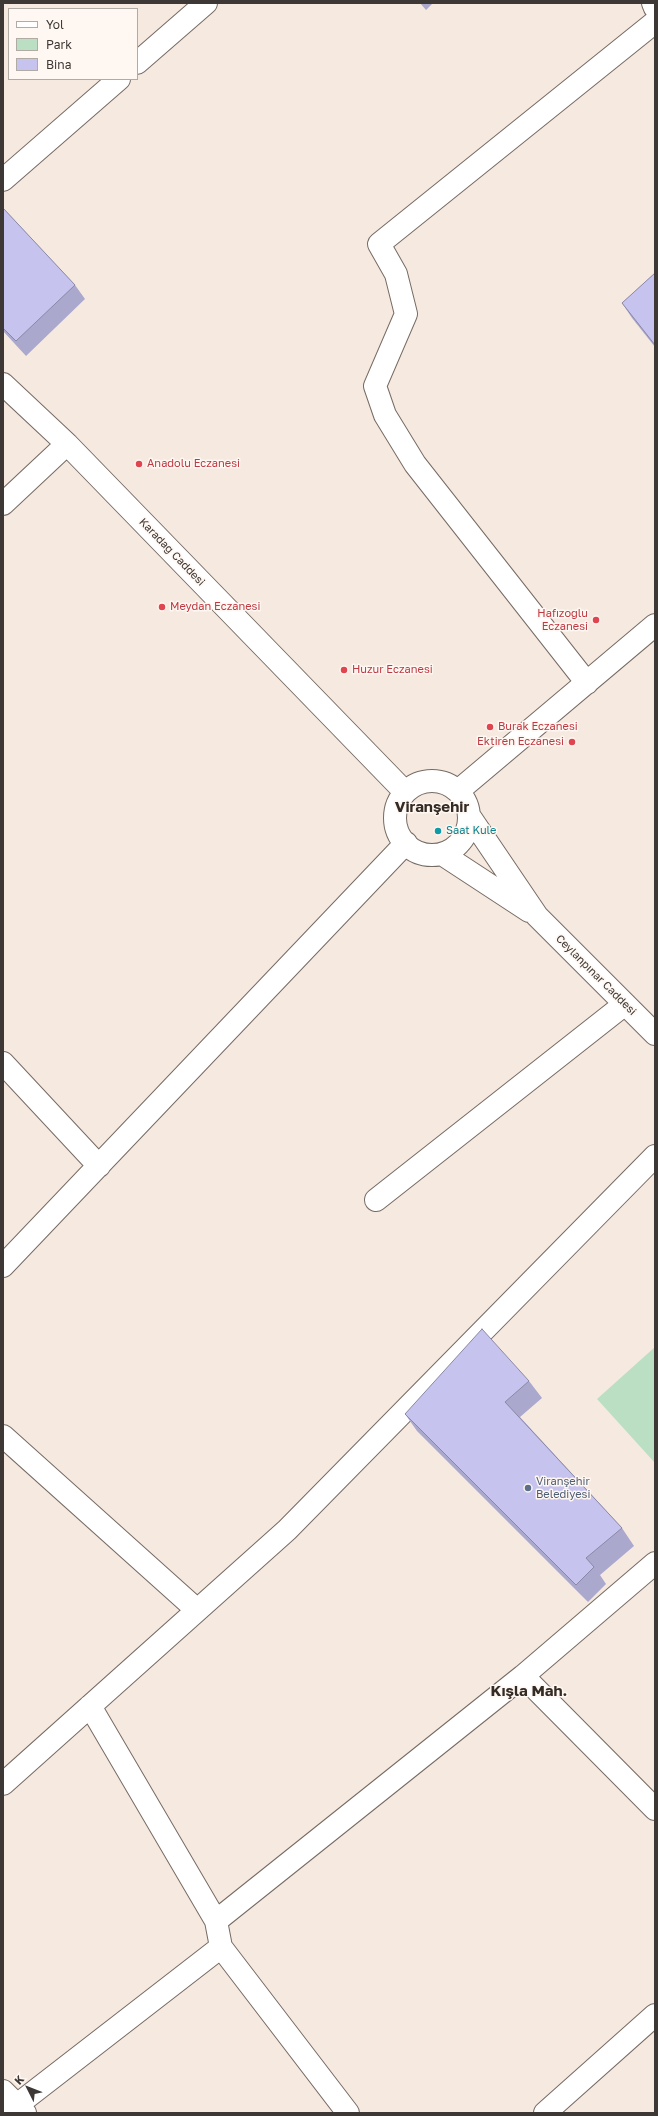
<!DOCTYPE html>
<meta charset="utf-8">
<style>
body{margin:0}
#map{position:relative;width:658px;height:2116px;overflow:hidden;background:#f6e9e0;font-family:"Golos Text",sans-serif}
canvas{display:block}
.frame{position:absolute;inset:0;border:4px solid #3d3835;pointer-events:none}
.legend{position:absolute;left:8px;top:8px;width:130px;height:72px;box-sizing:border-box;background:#fff7f2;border:1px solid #b1aba6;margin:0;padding:5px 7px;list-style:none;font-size:12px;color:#3d3835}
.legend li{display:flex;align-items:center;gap:8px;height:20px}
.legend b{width:20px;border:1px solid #b1aba6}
.north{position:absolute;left:8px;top:2068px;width:40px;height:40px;-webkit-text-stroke:3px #fff7f2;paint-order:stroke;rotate:312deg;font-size:11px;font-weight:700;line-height:16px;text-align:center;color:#3d3835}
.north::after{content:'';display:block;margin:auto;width:14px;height:18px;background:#3d3835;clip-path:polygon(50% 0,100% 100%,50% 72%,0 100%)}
</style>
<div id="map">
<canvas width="658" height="2116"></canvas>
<div class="frame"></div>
<ul class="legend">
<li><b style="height:5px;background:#fff"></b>Yol</li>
<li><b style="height:11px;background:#bbdfc3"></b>Park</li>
<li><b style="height:11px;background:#c6c3ee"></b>Bina</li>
</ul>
<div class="north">K</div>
</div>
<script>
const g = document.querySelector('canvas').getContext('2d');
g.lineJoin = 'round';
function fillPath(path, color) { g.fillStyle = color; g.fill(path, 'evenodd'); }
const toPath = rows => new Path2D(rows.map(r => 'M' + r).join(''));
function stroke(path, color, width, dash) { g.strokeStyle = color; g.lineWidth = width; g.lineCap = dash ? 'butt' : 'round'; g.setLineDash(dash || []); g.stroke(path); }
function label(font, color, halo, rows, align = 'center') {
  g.font = font + ' "Golos Text",sans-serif'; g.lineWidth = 3; g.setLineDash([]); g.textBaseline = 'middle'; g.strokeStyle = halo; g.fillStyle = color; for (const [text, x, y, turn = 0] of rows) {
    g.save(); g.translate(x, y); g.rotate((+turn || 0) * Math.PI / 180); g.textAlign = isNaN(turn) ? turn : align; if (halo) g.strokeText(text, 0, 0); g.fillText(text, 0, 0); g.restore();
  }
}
fillPath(toPath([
 [655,1347,655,1463,597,1399]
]), '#bbdfc3');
const minor = toPath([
 [653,3,655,8],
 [137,63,206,3],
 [3,180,119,79],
 [3,384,67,444,405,792],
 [3,504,67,444],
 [587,683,415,464,385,415,375,386,406,314,396,274,379,244,655,22],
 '395 818a37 37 0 1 1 74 0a37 37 0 1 1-74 0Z',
 [458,791,655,625],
 [470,817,537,916,655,1034],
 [442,854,529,911],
 [3,1063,99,1166],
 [376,1200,625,1004],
 [3,1266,406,843],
 [3,1436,197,1610],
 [523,1676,655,1809],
 [90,1706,216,1921,221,1947,348,2113],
 [3,1784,287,1530,655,1156],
 [216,1921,523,1676,655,1563],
 [3,2091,25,2113],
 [10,2113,17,2105,221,1947],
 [545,2113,655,2015]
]);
stroke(minor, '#766b63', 24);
stroke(minor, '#fff', 22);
fillPath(toPath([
 [420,3,433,3,426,10],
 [3,208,75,285,85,299,26,356,3,331],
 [655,273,655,347,632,318,622,303],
 [529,1381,542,1398,520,1417,622,1528,634,1546,600,1575,606,1584,588,1602,417,1431,405,1414]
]), '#aaa8cd');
const building = toPath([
 [3,208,75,285,16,341,3,328,3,208],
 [655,273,655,345,622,303,655,273],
 [482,1329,529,1381,505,1402,622,1528,586,1558,594,1567,576,1585,405,1414,482,1329]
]);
fillPath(building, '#c6c3ee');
stroke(building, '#8b88a7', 1);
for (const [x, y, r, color] of [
 [139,464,4,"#e0444e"],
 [162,607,4,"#e0444e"],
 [596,620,4,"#e0444e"],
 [344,670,4,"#e0444e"],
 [490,727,4,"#e0444e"],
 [572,742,4,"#e0444e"],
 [438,831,4,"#0f9aa8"],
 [528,1488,4,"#5c6f8a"]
]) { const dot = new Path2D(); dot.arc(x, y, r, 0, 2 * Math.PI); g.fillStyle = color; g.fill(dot); stroke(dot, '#fff7f2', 1.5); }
label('11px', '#be3a42', '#fff7f2', [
 ["Anadolu Eczanesi",147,464],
 ["Meydan Eczanesi",170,607],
 ["Hafızoğlu",588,614,"right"],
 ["Eczanesi",588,627,"right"],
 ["Huzur Eczanesi",352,670],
 ["Burak Eczanesi",498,727],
 ["Ektiren Eczanesi",564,742,"right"]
], 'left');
label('11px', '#3d3835', '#fff7f2', [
 ["Karadağ Caddesi",172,552,46],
 ["Ceylanpınar Caddesi",596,975,45]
]);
label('11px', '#0d838f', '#fff7f2', [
 ["Saat Kule",446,831]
], 'left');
label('11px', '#4e5e75', '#fff7f2', [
 ["Viranşehir",536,1482],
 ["Belediyesi",536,1495]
], 'left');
label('bold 15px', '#352b25', '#fff7f2', [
 ["Viranşehir",432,807],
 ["Kışla Mah.",529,1691]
]);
</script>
